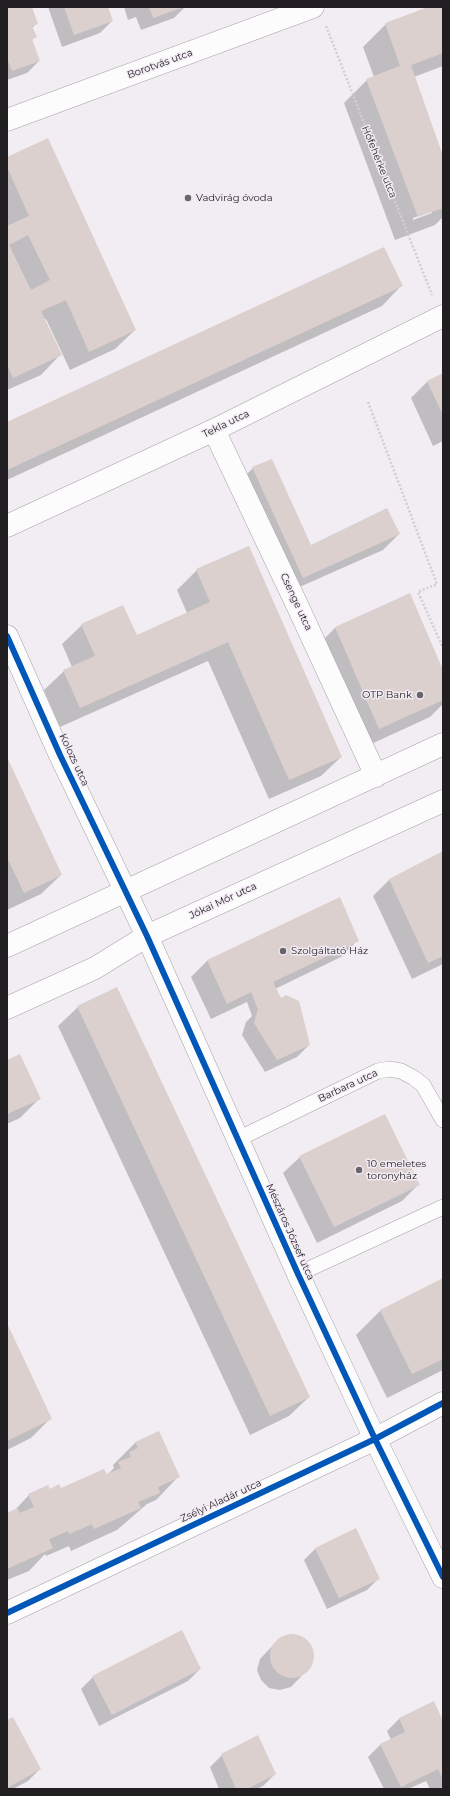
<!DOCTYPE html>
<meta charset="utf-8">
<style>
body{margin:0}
#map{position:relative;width:450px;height:1796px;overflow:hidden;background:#f1edf2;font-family:Montserrat,sans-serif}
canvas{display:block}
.frame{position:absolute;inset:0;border:8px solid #201e21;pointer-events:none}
</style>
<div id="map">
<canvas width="450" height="1796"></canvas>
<div class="frame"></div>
</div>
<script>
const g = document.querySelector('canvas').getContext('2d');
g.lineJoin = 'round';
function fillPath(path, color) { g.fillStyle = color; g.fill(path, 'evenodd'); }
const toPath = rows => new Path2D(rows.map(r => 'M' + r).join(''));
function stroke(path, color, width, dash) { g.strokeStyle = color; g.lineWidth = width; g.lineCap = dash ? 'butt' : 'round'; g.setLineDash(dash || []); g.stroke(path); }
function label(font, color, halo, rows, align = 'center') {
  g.font = font + ' Montserrat,sans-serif'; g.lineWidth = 3; g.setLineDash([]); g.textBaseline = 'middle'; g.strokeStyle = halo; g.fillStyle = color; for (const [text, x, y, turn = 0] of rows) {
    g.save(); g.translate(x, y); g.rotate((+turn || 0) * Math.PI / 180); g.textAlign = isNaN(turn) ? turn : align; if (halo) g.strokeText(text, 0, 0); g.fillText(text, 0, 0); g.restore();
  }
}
fillPath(toPath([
 [7,7,31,7,37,23,32,28,36,36,31,41,39,61,27,73,7,80],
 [48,7,107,7,112,21,100,33,62,47],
 [124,7,185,7,174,18,141,30,136,17,128,20],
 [431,7,443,7,443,66,414,77,443,159,443,217,435,225,395,240,344,103,367,80,374,77,363,47,386,24],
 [432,211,432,213,413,220,413,218],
 [7,158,135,330,115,349,70,370,46,319,44,320,60,355,41,375,7,390],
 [401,286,382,306,7,480,7,423],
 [443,374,443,441,433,446,411,398,427,382],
 [253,468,310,546,399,534,383,550,286,593,236,485],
 [248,547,341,757,321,776,269,799,208,661,60,727,44,690,64,671,72,667,62,644,82,625,136,636,187,613,177,590,197,570],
 [409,595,443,672,443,704,430,717,356,751,312,651,335,628],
 [7,759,61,875,41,894,7,910],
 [443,852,443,964,412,979,373,896,390,879],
 [340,898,357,941,341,957,275,989,280,999,309,1045,297,1057,265,1072,242,1035,246,1022,252,1016,247,1002,211,1019,191,977,207,961],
 [78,1007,309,1397,289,1416,250,1435,58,1026],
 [7,1061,40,1098,20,1118,7,1124],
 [300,1157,419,1184,402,1201,317,1243,283,1173],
 [443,1279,443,1370,387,1398,356,1335,380,1311],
 [7,1326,50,1419,31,1438,7,1450],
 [136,1442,178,1477,156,1500,147,1504,117,1530,71,1551,69,1546,46,1556,45,1554,29,1571,7,1580,7,1514,14,1511,29,1495,49,1490,60,1490,106,1476,114,1468,113,1465],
 [316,1548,379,1578,367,1590,327,1609,304,1560],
 [291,1634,302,1637,310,1645,313,1655,311,1666,291,1687,280,1690,269,1688,261,1680,257,1670,260,1659,280,1638],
 [200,1669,188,1681,99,1726,81,1689,93,1677],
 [433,1703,443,1724,443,1787,438,1789,430,1789,426,1781,408,1789,384,1789,368,1757,380,1745,391,1740,387,1731,399,1719],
 [7,1721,40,1769,28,1781,13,1789,7,1789],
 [222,1755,275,1774,263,1786,257,1789,219,1789,210,1767]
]), '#0003');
fillPath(toPath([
 [7,7,32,7,38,24,32,26,37,37,32,39,40,61,12,71,7,58],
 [64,7,108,7,113,21,74,35],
 [149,7,184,7,153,18],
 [428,7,443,7,443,53,411,65,443,156,443,208,418,217,366,79,400,66,385,23],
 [48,138,136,330,89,352,66,300,41,311,62,355,13,378,7,364,7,226,29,216,7,167,7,157],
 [28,235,50,280,31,290,9,245],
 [384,247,403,286,7,470,7,422],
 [443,373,443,415,427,381],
 [272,459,311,545,387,508,400,534,303,578,252,467],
 [249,546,342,757,289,780,228,642,80,708,63,670,95,656,81,624,123,605,137,635,210,602,196,569],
 [410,593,443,670,443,700,379,729,335,627],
 [7,757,62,875,24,893,7,857],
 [443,851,443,956,428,963,389,879],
 [340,897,359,941,273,982,281,998,286,995,299,1001,310,1045,277,1060,254,1023,258,1009,251,992,227,1004,207,960],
 [117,987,310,1397,270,1416,77,1006],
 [20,1054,41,1099,7,1114,7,1060],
 [385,1114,420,1185,334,1227,299,1156],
 [443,1278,443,1359,412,1374,380,1310],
 [7,1323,52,1419,7,1441],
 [159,1431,180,1477,158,1487,160,1493,138,1502,141,1508,94,1529,92,1524,69,1534,68,1531,49,1539,53,1548,7,1569,7,1513,17,1508,20,1513,34,1507,28,1494,48,1485,50,1489,59,1484,61,1488,104,1469,107,1474,121,1468,118,1462,131,1457,129,1452,138,1448,135,1442],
 [356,1528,380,1579,339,1598,315,1548],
 [182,1630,201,1669,112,1715,92,1676],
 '270 1656a22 22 0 1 1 44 0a22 22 0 1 1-44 0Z',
 [434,1701,443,1721,443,1780,438,1769,401,1787,380,1744,405,1732,399,1718],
 [13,1717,41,1769,7,1788,7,1720],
 [258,1735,276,1774,247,1789,236,1789,221,1754]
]), '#dcd0ce');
const lane = toPath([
 [238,1139,378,1071,389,1069,401,1071,414,1078,423,1085,443,1120],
 [298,1274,443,1207]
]);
const street = toPath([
 [7,120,313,7],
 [214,430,298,607,376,776],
 [7,526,214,430,443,316],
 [7,636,60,755,147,936,298,1274,375,1439,443,1577],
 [7,946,443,744],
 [7,1008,95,968,147,936,443,801],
 [7,1613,375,1439,443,1403]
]);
stroke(lane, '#a5a2a5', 16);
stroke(street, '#a5a2a5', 23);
stroke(toPath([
 [326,26,432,295],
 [368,402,437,584,418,592,443,648]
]), '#d0ced0', 2.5, [2, 2]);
stroke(lane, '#fdfcfd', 15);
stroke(street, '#fdfcfd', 22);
stroke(toPath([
 [7,636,60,755,147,936,298,1274,375,1439,443,1577],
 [7,1613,375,1439,443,1403]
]), '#0057b8', 6);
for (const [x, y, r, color] of [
 [188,198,4,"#69666a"],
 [420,695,4,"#69666a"],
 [283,951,4,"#69666a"],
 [359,1170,4,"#69666a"]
]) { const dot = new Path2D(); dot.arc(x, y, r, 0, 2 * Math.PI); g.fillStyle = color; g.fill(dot); stroke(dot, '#f2ebf4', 1.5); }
label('10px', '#201e21', '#f2ebf4', [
 ["Borotvás utca",160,64,-20],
 ["Hófehérke utca",379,162,68],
 ["Tekla utca",226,424,-26],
 ["Csenge utca",296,602,65],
 ["Kolozs utca",74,760,65],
 ["Jókai Mór utca",223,901,-25],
 ["Barbara utca",348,1086,-25],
 ["Mészáros József utca",290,1232,66],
 ["Zsélyi Aladár utca",221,1501,-25]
]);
label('10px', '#201e21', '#f2ebf4', [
 ["Vadvirág óvoda",196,198],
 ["OTP Bank",412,695,"right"],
 ["Szolgáltató Ház",291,951],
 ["10 emeletes",367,1164],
 ["toronyház",367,1176]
], 'left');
</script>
